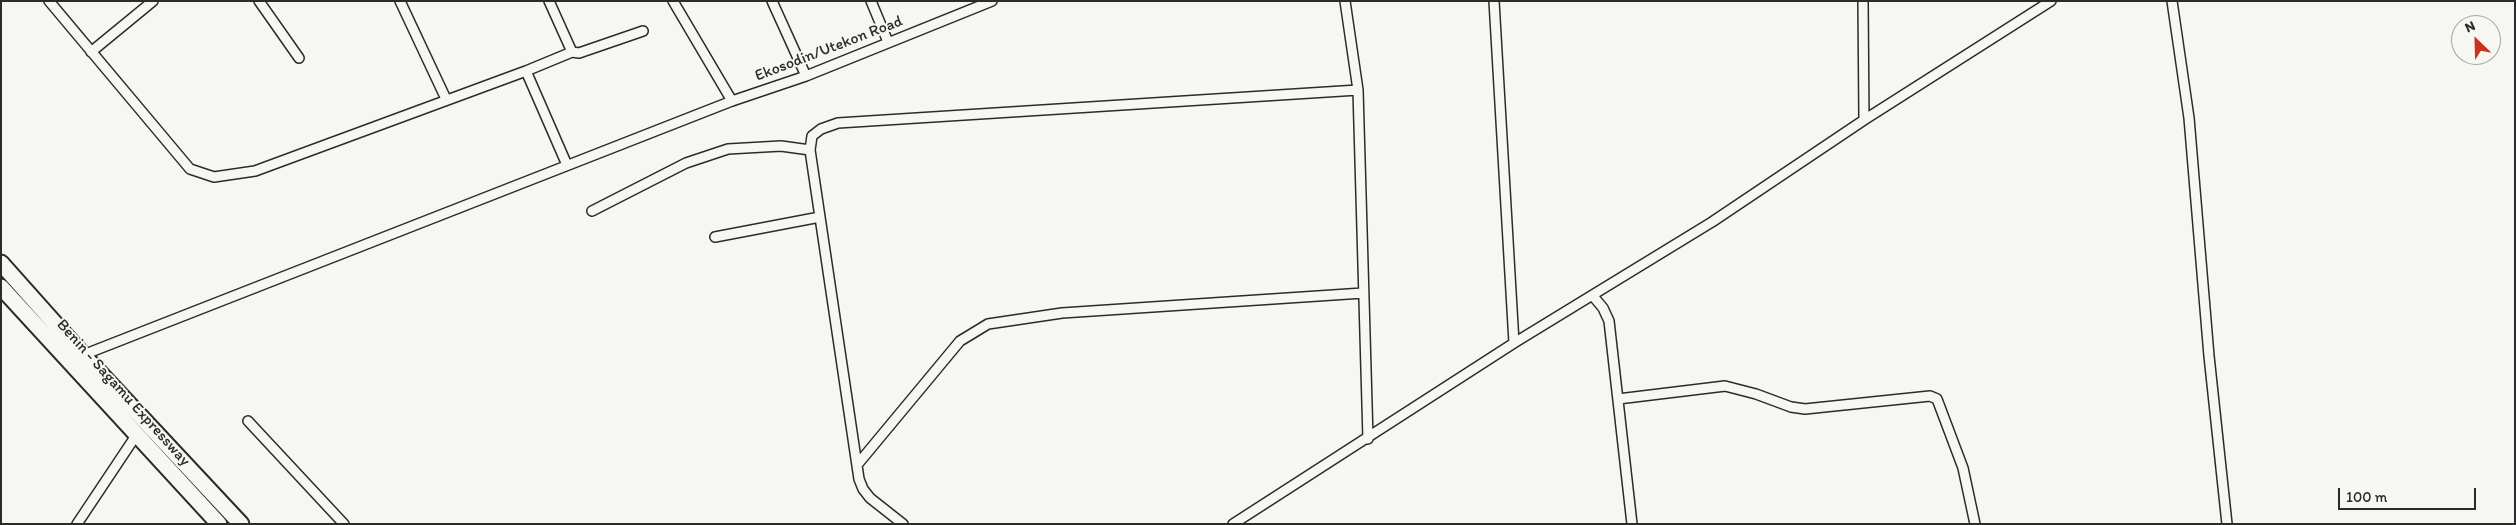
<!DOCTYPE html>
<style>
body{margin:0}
#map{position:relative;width:2516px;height:525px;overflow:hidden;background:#f6f6f2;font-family:Itim,sans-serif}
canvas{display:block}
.frame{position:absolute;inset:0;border:2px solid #2b2b2b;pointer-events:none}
.north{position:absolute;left:2451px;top:15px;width:50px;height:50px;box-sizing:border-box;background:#f6f6f2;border:1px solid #a5a5a2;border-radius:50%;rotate:336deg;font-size:14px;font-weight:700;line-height:20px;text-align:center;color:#2b2b2b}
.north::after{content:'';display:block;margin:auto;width:18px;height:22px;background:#c8321e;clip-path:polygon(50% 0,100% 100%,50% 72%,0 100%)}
.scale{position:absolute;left:2338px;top:488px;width:138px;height:22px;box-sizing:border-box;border:2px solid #2b2b2b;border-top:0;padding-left:6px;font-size:15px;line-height:18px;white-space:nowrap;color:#2b2b2b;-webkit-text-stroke:4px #f6f6f2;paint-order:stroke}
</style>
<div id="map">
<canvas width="2516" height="525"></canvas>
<div class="frame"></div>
<div class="north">N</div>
<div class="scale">100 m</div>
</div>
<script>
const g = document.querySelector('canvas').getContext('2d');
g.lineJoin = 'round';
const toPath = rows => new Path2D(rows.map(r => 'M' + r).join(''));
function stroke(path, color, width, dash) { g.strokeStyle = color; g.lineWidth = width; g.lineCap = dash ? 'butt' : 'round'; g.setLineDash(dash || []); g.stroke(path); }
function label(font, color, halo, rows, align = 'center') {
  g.font = font + ' Itim,sans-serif'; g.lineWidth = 4; g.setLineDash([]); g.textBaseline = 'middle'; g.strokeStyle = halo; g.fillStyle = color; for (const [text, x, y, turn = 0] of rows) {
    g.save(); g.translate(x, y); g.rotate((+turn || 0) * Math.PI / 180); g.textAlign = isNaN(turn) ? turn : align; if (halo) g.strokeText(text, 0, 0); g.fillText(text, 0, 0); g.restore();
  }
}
const street = toPath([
 [49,1,190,169,214,177,255,171,526,71],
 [259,1,299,58],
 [400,1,446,99],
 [549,1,572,52],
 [673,1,732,101],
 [772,1,806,76],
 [871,1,888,42],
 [1345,1,1358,90,1368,439],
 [1494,1,1514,343],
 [1863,1,1864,120],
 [2172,1,2189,118,2209,356,2227,524],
 [91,52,153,1],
 [567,165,526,71,572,52,579,53,643,31],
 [592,211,686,163,728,149,781,146,810,150],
 [715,237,820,217],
 [1593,296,1603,308,1609,321,1632,524],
 [83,355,732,101,806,76,992,1],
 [1618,399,1725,386,1756,394,1791,407,1805,409,1930,396,1937,399,1963,468,1975,524],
 [248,421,344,524],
 [857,465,960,341,988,324,1062,313,1363,293],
 [77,524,137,434],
 [903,524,870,498,863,489,859,479,810,150,812,136,821,129,838,123,1358,90],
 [1233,524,1514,343,1712,222,1864,120,2051,1]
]);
const highway = toPath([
 [1,263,83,355,241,524],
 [1,287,219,524]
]);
stroke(street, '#2b2b2b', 12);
stroke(highway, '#2b2b2b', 19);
stroke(street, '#f6f6f2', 9);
stroke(highway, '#f6f6f2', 15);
label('16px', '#2b2b2b', '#f6f6f2', [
 ["Ekosodin/Utekon Road",829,49,-21],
 ["Benin - Sagamu Expressway",123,393,48]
]);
</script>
